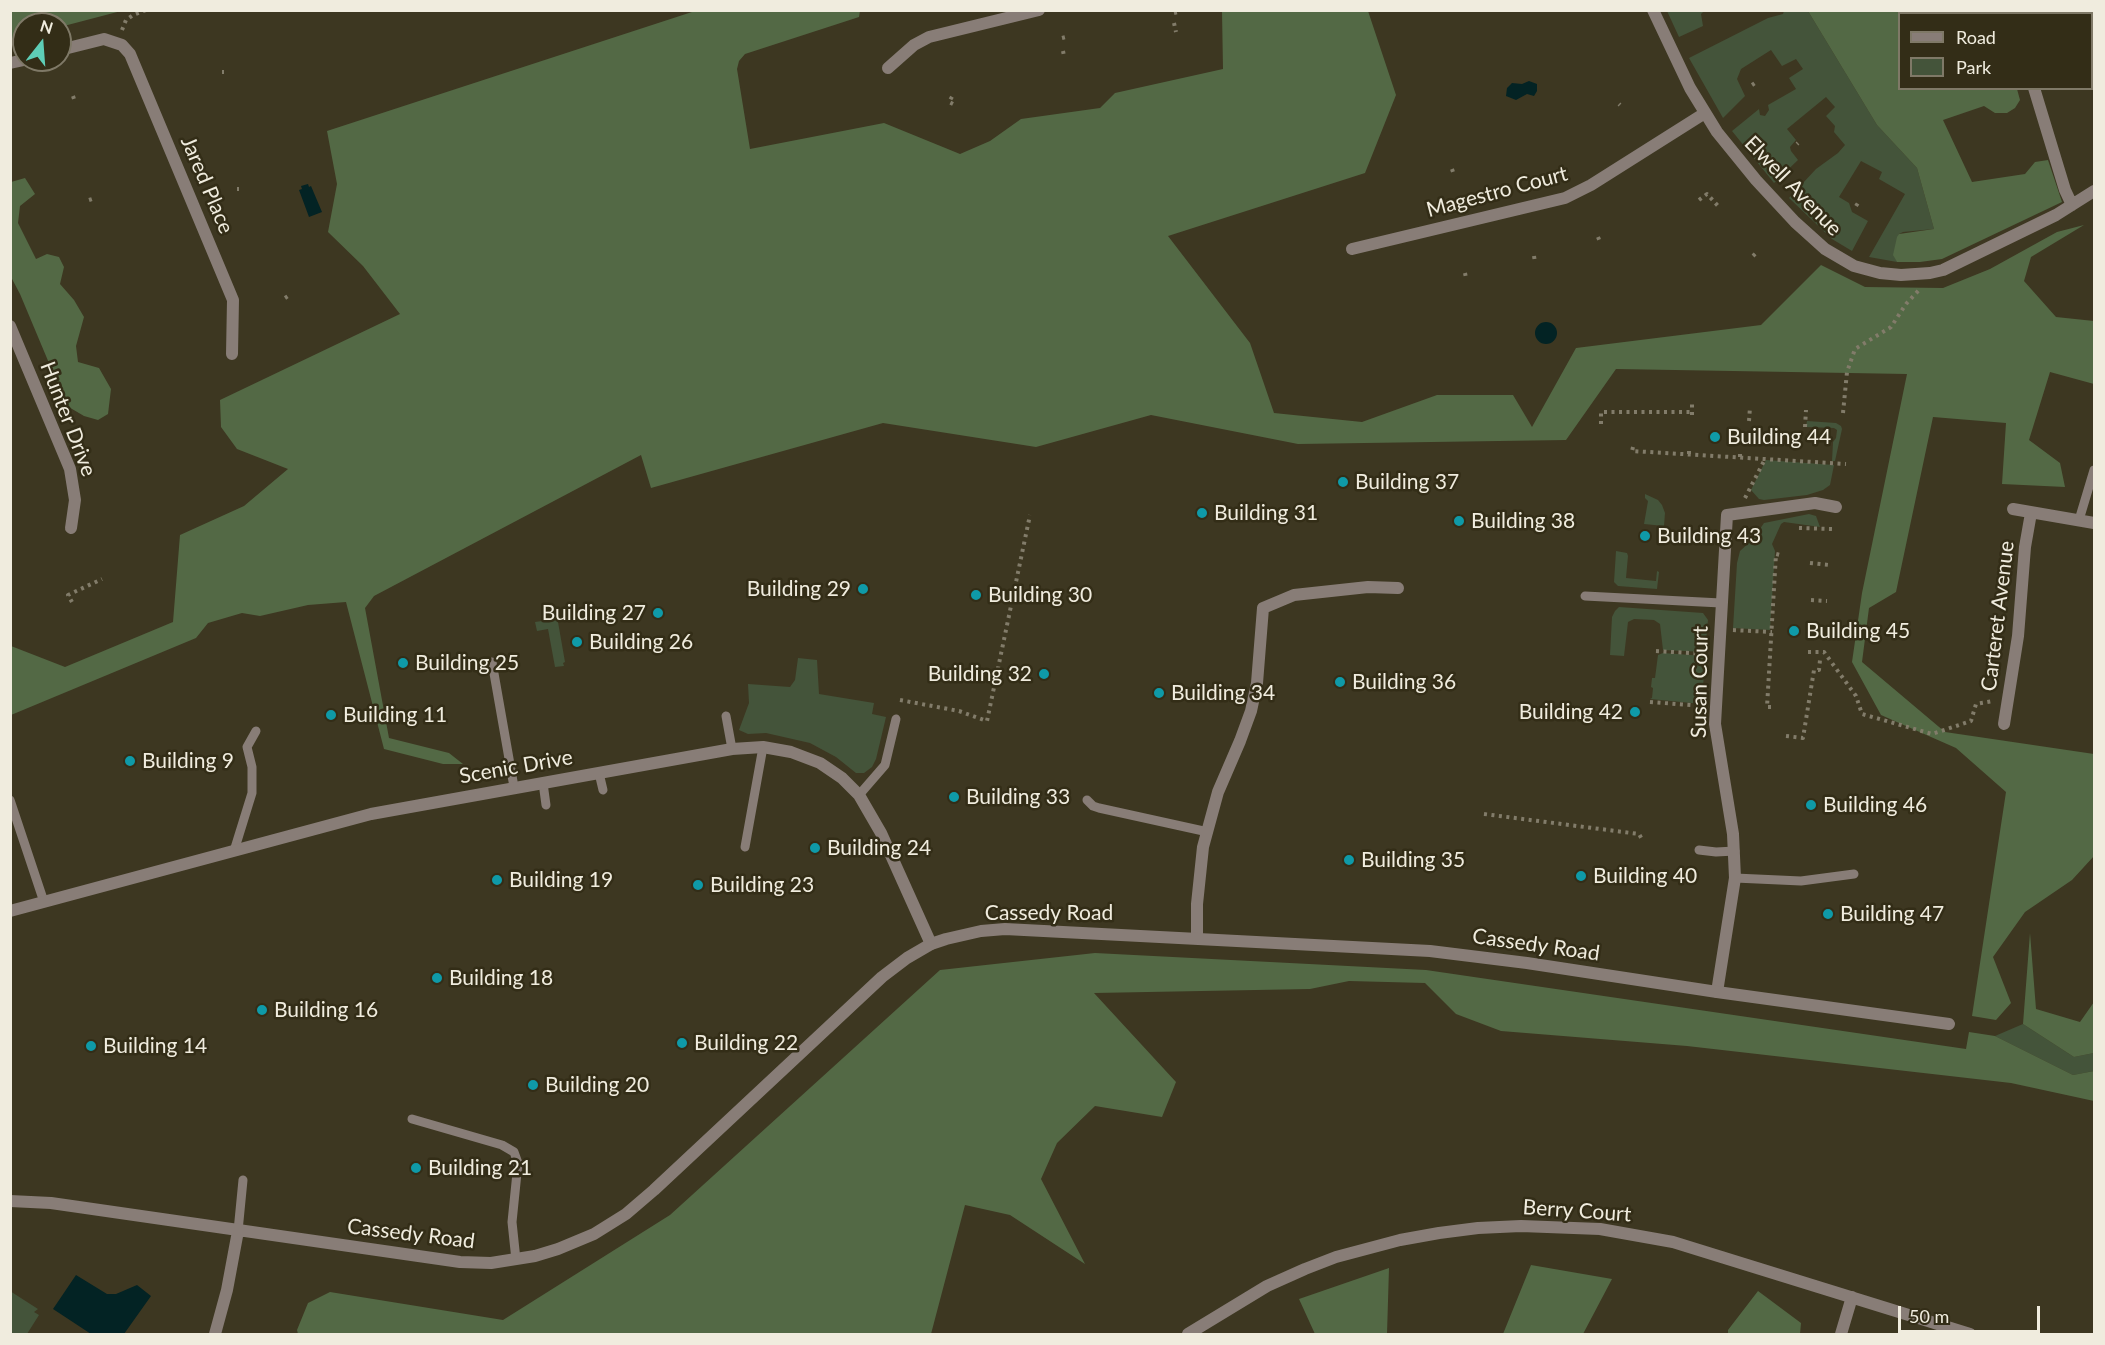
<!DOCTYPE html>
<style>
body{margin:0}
#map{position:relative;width:2105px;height:1345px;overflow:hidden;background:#3d3721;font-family:Lato,sans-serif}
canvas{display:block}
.frame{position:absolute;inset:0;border:12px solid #f0ecde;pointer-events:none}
.legend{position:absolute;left:1898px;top:12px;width:195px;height:78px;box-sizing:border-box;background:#332d17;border:2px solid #7f7967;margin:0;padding:8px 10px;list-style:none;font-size:18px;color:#f0ecde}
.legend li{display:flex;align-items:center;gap:12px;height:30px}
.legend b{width:30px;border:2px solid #7f7967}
.north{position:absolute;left:12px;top:12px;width:60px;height:60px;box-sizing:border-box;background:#332d17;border:2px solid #7f7967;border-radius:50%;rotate:17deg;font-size:16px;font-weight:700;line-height:24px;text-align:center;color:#f0ecde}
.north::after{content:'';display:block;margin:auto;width:21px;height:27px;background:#5eceb7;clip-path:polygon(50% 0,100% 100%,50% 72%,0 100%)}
.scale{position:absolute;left:1898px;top:1306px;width:142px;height:27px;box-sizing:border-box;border:3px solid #f0ecde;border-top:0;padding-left:8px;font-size:18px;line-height:21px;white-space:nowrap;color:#f0ecde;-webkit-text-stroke:4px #332d17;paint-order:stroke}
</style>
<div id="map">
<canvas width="2105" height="1345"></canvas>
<div class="frame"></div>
<ul class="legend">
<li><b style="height:8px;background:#887d77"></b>Road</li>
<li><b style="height:16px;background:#44543a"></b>Park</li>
</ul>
<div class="north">N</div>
<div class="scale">50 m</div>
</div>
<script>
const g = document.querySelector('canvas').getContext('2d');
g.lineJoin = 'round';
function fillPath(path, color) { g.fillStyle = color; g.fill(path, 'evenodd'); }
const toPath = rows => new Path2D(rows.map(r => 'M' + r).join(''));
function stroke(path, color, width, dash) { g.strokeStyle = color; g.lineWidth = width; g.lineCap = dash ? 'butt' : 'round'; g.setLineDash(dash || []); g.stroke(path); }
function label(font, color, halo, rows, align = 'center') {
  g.font = font + ' Lato,sans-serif'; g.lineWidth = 5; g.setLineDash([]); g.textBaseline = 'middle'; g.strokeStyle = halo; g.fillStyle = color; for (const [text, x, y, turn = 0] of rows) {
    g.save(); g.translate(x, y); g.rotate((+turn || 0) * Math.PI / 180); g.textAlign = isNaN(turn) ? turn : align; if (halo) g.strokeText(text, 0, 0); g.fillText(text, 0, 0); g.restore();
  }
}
fillPath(toPath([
 [1667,11,1704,11,1701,14,1703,26,1679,37],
 [1784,11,1808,11,1877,125,1917,168,1934,229,1903,232,1899,234,1894,255,1897,262,1869,257,1905,194,1879,179,1882,172,1861,161,1839,197,1849,203,1852,212,1868,221,1852,251,1832,239,1789,198,1816,169,1838,153,1845,145,1834,132,1835,126,1826,116,1835,107,1826,97,1787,129,1796,140,1790,147,1791,151,1798,160,1774,183,1732,131,1759,109,1760,115,1765,116,1769,110,1768,105,1796,89,1789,78,1803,69,1796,59,1782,66,1771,50,1741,69,1737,79,1745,96,1723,118,1689,58,1768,18,1783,14],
 [1807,421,1836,423,1841,426,1842,429,1835,461,1832,461,1833,442,1836,438,1837,430,1834,428,1806,427],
 [1766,460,1834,465,1830,485,1823,490,1807,495,1764,500,1759,499,1751,490],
 [1645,494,1658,500,1662,505,1665,513,1664,526,1644,524,1648,501,1645,498],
 [1809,514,1816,516,1820,527,1784,522,1781,524,1772,544,1775,551,1770,630,1733,628,1737,563,1740,551,1753,539,1764,523],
 [1616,551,1627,553,1628,556,1626,578,1656,581,1657,571,1659,572,1657,589,1618,586,1614,582],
 [1619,607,1703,613,1708,620,1705,652,1663,650,1660,624,1654,620,1634,619,1628,622,1624,656,1610,655,1612,617,1615,611],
 [556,619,558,622,565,662,563,663,564,666,555,667,548,629,537,631,535,622],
 [1663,653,1705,656,1702,704,1650,699,1652,698,1653,688,1651,687,1652,678,1655,678,1658,655],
 [798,658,817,660,819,694,874,703,872,714,886,717,876,759,872,767,864,773,856,773,836,757,810,743,766,733,748,734,739,730,749,703,748,684,790,687,795,680],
 [2023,1024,2074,1057,2094,1053,2094,1071,2073,1075,1995,1036],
 [10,1291,38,1309,34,1312,39,1315,27,1334,11,1334]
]), '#44543a');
fillPath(toPath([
 [11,10,121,10,121,11,60,27,60,24,24,24,24,36,11,40],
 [695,11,860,11,859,17,745,54,739,61,737,69,750,149,884,123,960,154,990,141,1021,119,1100,108,1115,93,1223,69,1222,11,1368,11,1396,95,1365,173,1168,236,1250,343,1274,413,1362,422,1437,395,1513,395,1532,427,1576,348,1761,325,1821,265,1865,287,1943,288,1990,269,2057,232,2084,225,2031,257,2024,281,2056,317,2094,321,2094,384,2050,372,2029,440,2060,463,2065,487,2002,484,2006,423,1933,417,1896,592,1869,608,1862,662,1945,732,2094,754,2094,856,2072,880,2025,912,1993,957,2011,1003,1996,1020,1972,1016,2006,792,1956,748,1881,715,1852,662,1862,593,1907,374,1616,369,1566,440,1298,444,1151,415,1036,447,883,423,651,488,641,455,374,596,365,608,389,738,449,753,463,764,443,764,384,749,346,602,308,605,260,616,242,613,208,623,196,638,11,715,11,646,65,667,173,622,180,535,244,506,288,469,237,449,221,427,220,400,400,314,363,266,328,232,337,184,327,131],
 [1808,11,1908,11,1909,13,1900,14,1900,88,2017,89,2020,100,2015,108,2007,113,1995,113,1984,106,1943,120,1972,182,2025,174,2035,162,2048,160,2062,202,1942,259,1920,262,1897,262,1893,255,1897,237,1899,234,1934,229,1917,168,1877,125],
 [25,178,35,194,20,206,18,223,36,259,47,254,59,257,64,267,60,284,74,300,84,317,76,346,78,362,99,368,111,389,108,414,98,420,84,416,67,406,20,294,11,277,11,182],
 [2030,933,2036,1009,2080,1022,2094,1002,2094,1053,2074,1057,2023,1024],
 [1095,953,1426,970,1966,1049,1969,1032,1995,1036,2073,1075,2094,1071,2094,1101,2011,1083,1687,1046,1501,1031,1456,1014,1425,983,1349,981,1310,989,1094,993,1176,1082,1162,1117,1095,1106,1057,1143,1041,1179,1085,1264,1010,1215,965,1205,931,1334,298,1334,297,1330,308,1303,330,1292,503,1320,670,1215,940,970],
 [1531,1265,1612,1279,1583,1334,1503,1334],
 [1389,1268,1387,1334,1315,1334,1299,1299],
 [1758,1291,1801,1323,1800,1334,1728,1334,1728,1330]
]), '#536945');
fillPath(toPath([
 [1529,81,1537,84,1537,91,1534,96,1527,94,1516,100,1506,96,1507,88,1512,83,1522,84],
 [308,184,309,187,311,186,322,212,309,217,299,190,302,189,301,186],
 '1535 333a11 11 0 1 1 22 0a11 11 0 1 1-22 0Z',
 [76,1275,107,1294,116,1294,137,1285,151,1296,124,1334,91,1334,53,1309]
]), '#032324');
stroke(toPath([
 [1174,13,1178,12],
 [1174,23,1176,32],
 [122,30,126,20,133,15,146,10],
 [1062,38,1066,37],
 [1063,51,1064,56],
 [222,72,224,72],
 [1752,85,1755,83],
 [73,96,74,99],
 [953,104,949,102,953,95],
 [1619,104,1620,105],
 [1797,144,1798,143],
 [1452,169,1453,172],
 [237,189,239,189],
 [89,200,92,199],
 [1699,200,1707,194,1718,206],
 [1856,206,1858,203],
 [1598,237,1600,242],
 [1534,256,1535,262],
 [1753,256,1756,253],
 [1465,273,1466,278],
 [285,298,288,296],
 [1843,413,1847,372,1855,349,1891,327,1906,304,1920,289],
 [1692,415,1692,403],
 [1749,421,1750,407],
 [1601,424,1601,412,1692,412],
 [1805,427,1806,410],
 [1633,447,1632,451,1846,464],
 [1689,454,1689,447],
 [1740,457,1740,450],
 [1745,498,1765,459],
 [1799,528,1832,529],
 [1810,563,1829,565],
 [1811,600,1827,601],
 [72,602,68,595,102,579],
 [1733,630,1772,632],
 [1656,651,1706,654],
 [1808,652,1824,652,1856,696,1862,714,1932,734,1971,721,1976,704,1993,701],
 [900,700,959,711,987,721,1030,515],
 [1650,702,1703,706],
 [1771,707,1767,707,1776,554,1780,555],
 [1786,736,1803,738,1814,670,1819,670,1820,660,1823,659],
 [1484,814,1639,834,1643,841]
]), '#827c6a', 4, [3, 4.5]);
stroke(toPath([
 [2079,520,2094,470],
 [1585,596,1721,603],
 [492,662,514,787],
 [726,716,732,749],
 [599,773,603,790],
 [543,783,546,805],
 [859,795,885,765,896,719],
 [10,800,44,902],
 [1087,800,1093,806,1099,808,1208,832],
 [745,847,763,747],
 [1699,850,1716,852,1735,851],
 [234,851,252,793,252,767,247,747,256,731],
 [1735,878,1801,881,1854,874],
 [412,1119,502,1145,514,1152,518,1163,512,1222,516,1260],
 [238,1231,243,1180]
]), '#887d77', 9);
stroke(toPath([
 [1653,10,1690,88,1717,132,1756,180,1795,222,1825,249,1854,266,1880,273,1901,275,1930,273,1943,270,2056,215,2094,191],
 [2011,10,2012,14],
 [60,50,104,39,122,45,130,54,233,300,232,354],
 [10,63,24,60],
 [888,68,914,45,929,37,1039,10],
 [2034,88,2065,190,2072,205],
 [1352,249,1565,198,1591,185,1705,113],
 [10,326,70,469,75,500,71,528],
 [2013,509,2094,523],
 [2004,724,2018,636,2025,547,2031,513],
 [10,911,371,814,732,749,763,747,791,752,820,763,842,778,859,795,881,833,931,944],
 [1197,937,1197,904,1203,847,1218,792,1240,741,1251,711,1257,683,1263,608,1294,595,1368,587,1398,588],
 [1717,992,1735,878,1733,834,1715,724,1727,515,1815,503,1836,507],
 [1188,1334,1267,1286,1305,1269,1336,1257,1400,1240,1439,1233,1478,1228,1521,1226,1600,1229,1673,1242,1970,1334],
 [1841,1334,1852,1297]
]), '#887d77', 12);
stroke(toPath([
 [10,1201,51,1203,460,1262,491,1263,535,1256,558,1249,594,1234,626,1214,654,1190,882,977,907,958,931,944,946,939,981,931,1005,929,1430,951,1527,963,1717,992,1949,1024],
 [215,1334,227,1290,238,1231]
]), '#887d77', 12);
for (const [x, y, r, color] of [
 [1715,437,6,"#0f9aa8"],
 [1343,482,6,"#0f9aa8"],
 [1202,513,6,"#0f9aa8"],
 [1459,521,6,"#0f9aa8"],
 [1645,536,6,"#0f9aa8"],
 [863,589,6,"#0f9aa8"],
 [976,595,6,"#0f9aa8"],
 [658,613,6,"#0f9aa8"],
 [1794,631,6,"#0f9aa8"],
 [577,642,6,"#0f9aa8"],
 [403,663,6,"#0f9aa8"],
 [1044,674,6,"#0f9aa8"],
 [1340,682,6,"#0f9aa8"],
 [1159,693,6,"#0f9aa8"],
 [1635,712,6,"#0f9aa8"],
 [331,715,6,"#0f9aa8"],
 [130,761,6,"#0f9aa8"],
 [954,797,6,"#0f9aa8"],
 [1811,805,6,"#0f9aa8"],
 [815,848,6,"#0f9aa8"],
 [1349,860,6,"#0f9aa8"],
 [1581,876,6,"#0f9aa8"],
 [497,880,6,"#0f9aa8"],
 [698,885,6,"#0f9aa8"],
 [1828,914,6,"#0f9aa8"],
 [437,978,6,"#0f9aa8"],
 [262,1010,6,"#0f9aa8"],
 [682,1043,6,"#0f9aa8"],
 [91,1046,6,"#0f9aa8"],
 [533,1085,6,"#0f9aa8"],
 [416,1168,6,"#0f9aa8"]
]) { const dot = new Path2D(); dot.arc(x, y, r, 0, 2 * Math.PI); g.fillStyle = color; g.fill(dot); stroke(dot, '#332d17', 2); }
label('21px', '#f0ecde', '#332d17', [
 ["Jared Place",207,185,67],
 ["Elwell Avenue",1793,186,46],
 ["Magestro Court",1497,192,-15],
 ["Hunter Drive",68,419,69],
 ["Carteret Avenue",1998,616,-83],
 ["Susan Court",1700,682,-89],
 ["Scenic Drive",516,767,-10],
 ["Cassedy Road",1049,913],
 ["Cassedy Road",1536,945,8],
 ["Berry Court",1577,1211,4],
 ["Cassedy Road",411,1234,7]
]);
label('21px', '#f0ecde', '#332d17', [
 ["Building 44",1727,437],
 ["Building 37",1355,482],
 ["Building 31",1214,513],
 ["Building 38",1471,521],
 ["Building 43",1657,536],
 ["Building 29",851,589,"right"],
 ["Building 30",988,595],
 ["Building 27",646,613,"right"],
 ["Building 45",1806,631],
 ["Building 26",589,642],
 ["Building 25",415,663],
 ["Building 32",1032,674,"right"],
 ["Building 36",1352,682],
 ["Building 34",1171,693],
 ["Building 42",1623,712,"right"],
 ["Building 11",343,715],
 ["Building 9",142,761],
 ["Building 33",966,797],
 ["Building 46",1823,805],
 ["Building 24",827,848],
 ["Building 35",1361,860],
 ["Building 40",1593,876],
 ["Building 19",509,880],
 ["Building 23",710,885],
 ["Building 47",1840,914],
 ["Building 18",449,978],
 ["Building 16",274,1010],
 ["Building 22",694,1043],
 ["Building 14",103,1046],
 ["Building 20",545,1085],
 ["Building 21",428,1168]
], 'left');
</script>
